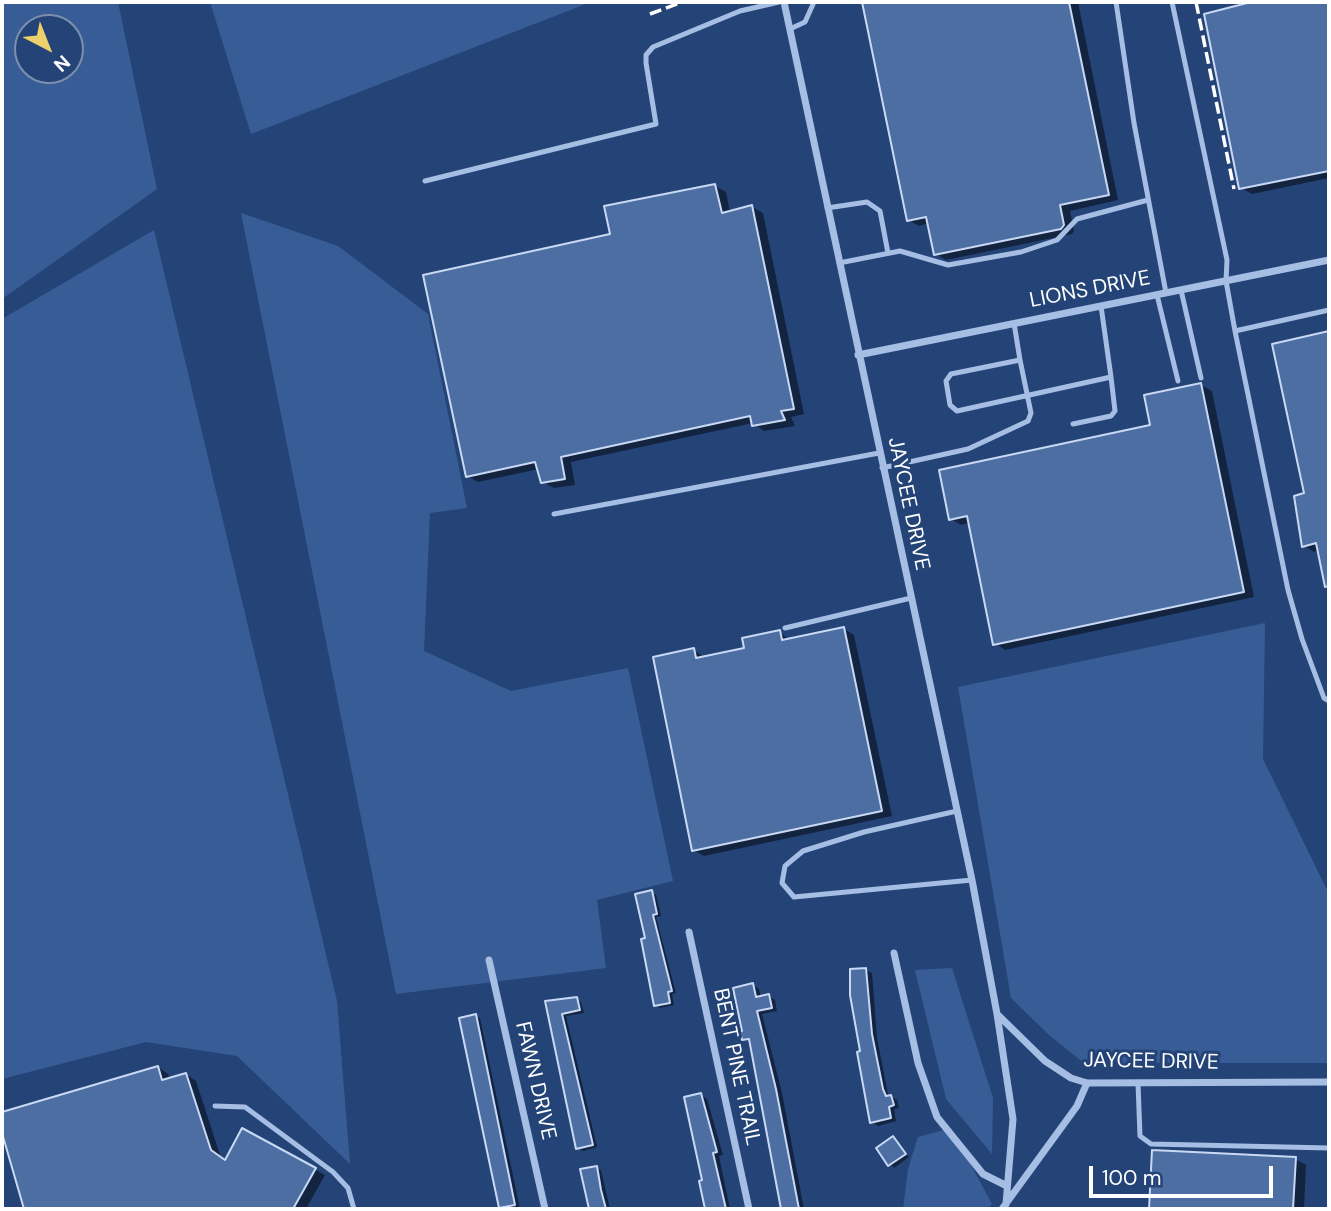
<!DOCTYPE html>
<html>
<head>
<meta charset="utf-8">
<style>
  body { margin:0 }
  #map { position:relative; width:1331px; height:1211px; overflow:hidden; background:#244478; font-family:"DM Sans",sans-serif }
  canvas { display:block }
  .frame { position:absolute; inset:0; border:4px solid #fff; pointer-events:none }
  .north { position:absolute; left:14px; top:14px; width:70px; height:70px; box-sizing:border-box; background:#244478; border:2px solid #7c8fae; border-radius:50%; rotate:138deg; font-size:19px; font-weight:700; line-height:28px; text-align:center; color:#fff }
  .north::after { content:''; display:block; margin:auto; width:24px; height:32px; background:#edcf6b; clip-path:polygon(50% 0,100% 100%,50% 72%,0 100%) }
  .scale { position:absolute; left:1089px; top:1166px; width:184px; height:32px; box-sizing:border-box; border:4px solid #fff; border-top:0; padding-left:9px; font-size:21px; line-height:24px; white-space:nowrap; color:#fff; -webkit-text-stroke:5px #244478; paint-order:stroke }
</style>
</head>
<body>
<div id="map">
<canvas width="1331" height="1211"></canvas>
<div class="frame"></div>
<div class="north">N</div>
<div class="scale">100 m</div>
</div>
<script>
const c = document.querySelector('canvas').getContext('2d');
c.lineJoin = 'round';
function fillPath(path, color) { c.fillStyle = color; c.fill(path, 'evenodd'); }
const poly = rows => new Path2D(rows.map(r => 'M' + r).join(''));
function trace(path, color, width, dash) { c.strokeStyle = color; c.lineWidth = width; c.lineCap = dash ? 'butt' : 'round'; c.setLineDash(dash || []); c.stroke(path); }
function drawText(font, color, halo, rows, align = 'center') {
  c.font = font + ' "DM Sans",sans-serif'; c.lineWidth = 6; c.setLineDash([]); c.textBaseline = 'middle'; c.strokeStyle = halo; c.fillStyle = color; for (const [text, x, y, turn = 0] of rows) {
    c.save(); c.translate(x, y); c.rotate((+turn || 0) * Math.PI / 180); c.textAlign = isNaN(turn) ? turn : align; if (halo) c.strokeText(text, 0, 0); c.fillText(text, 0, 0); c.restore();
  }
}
const green = poly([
  [2,2,118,2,157,189,2,299],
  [70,28,70,70,28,70,28,28],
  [210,2,591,2,251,134],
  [241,213,338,246,428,314,467,508,430,513,424,651,511,691,628,668,673,881,597,900,606,968,396,994],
  [154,230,337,1001,350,1164,237,1056,146,1042,2,1079,2,319],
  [1265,623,1263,759,1329,894,1329,1063,1084,1063,1049,1035,1011,998,958,687],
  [952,968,993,1098,992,1154,946,1099,915,970],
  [951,1128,992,1204,988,1209,903,1209,908,1169,918,1137]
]);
const shadow = poly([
  [864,2,1078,2,1118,200,1070,211,1074,231,1072,234,946,260,936,254,929,223,919,226,908,220],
  [1258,2,1329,2,1329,178,1252,194,1241,188,1206,15],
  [715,186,726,192,730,212,752,207,763,213,804,414,791,417,795,426,764,431,753,423,571,462,575,485,554,488,543,482,539,469,478,482,468,476,612,235],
  [1329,333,1329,600,1319,550,1314,552,1304,546,1306,494,1274,345],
  [1201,385,1212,391,1254,597,1005,650,995,643,970,523,961,525,951,519,1152,426],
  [844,629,854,635,892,816,704,856,693,850,694,650,705,658,746,649,779,632,790,640],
  [651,892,656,895,661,916,656,917,676,993,672,994,674,1005,660,1008,656,1005,647,940],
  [866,970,872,973,877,1038,888,1094,897,1100,899,1108,894,1109,896,1121,878,1126,872,1122,862,1053],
  [753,985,759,989,761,998,769,996,775,1000,777,1011,762,1014,782,1093,804,1209,783,1209,751,1042,743,1039,735,989],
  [577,999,581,1002,584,1013,566,1016,597,1147,583,1151,578,1148,547,1003],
  [475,1016,480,1018,520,1209,501,1209,461,1019],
  [158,1067,168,1074,170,1079,186,1074,196,1081,221,1158,226,1161,243,1130,325,1175,306,1209,26,1209,2,1127,2,1114],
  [701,1095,707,1099,723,1155,719,1156,730,1209,699,1209,706,1205],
  [893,1138,909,1157,894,1168,878,1149],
  [1154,1152,1295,1159,1306,1165,1304,1209,1151,1209],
  [596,1167,601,1170,610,1209,591,1209,582,1171]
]);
const building = poly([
  [862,2,1069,2,1109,195,1060,205,1064,225,1061,229,934,255,926,217,907,221,862,2],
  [1251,2,1329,2,1329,171,1239,189,1204,14,1251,2],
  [715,184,722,213,752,205,794,409,781,411,785,420,752,426,750,416,561,457,565,479,541,483,535,462,466,477,423,275,610,234,604,206,715,184],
  [1329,331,1329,586,1325,587,1316,543,1302,547,1294,496,1304,493,1272,344,1329,331],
  [1201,383,1244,592,993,645,967,516,949,520,939,470,1150,425,1144,395,1201,383],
  [844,627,882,811,692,851,653,657,694,648,696,658,744,648,742,638,780,630,782,640,844,627],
  [652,890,657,914,653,915,672,991,668,992,670,1003,654,1006,641,939,645,938,635,894,652,890],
  [866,968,872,1034,883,1089,886,1096,891,1095,894,1105,889,1107,891,1118,870,1123,857,1052,860,1051,850,995,850,969,866,968],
  [753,983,756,997,769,994,772,1008,757,1011,776,1089,799,1209,781,1209,749,1039,742,1040,740,1031,742,1031,733,988,753,983],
  [577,997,580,1010,562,1014,593,1145,576,1149,545,1001,577,997],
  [476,1014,515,1205,499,1208,459,1018,476,1014],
  [158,1066,162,1080,186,1073,211,1150,225,1160,242,1128,316,1168,293,1209,24,1209,2,1133,2,1112,158,1066],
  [701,1093,717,1152,713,1153,726,1209,705,1209,699,1181,702,1180,684,1097,701,1093],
  [893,1136,906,1154,888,1166,876,1148,893,1136],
  [1152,1150,1296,1157,1293,1209,1149,1209,1152,1150],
  [597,1166,601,1190,606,1209,589,1209,580,1169,597,1166]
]);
const service = poly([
  [1116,2,1134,123,1166,293],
  [1172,2,1227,260,1226,281,1235,331,1288,590,1302,639,1324,698,1329,701],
  [790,29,805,22,814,2],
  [425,181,656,124,646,63,646,55,653,47,740,11,779,2],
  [827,208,867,202,880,211,888,253],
  [839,263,900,251,948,265,1021,252,1057,240,1077,219,1148,200],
  [1181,290,1201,378],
  [1157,295,1178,381],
  [1014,323,1020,360,951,374,946,381,950,405,957,411,1111,377,1101,306],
  [1235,331,1329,310],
  [1073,424,1111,416,1115,411,1111,377],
  [882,468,968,449,1028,421,1031,413,1020,360],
  [554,514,879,453],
  [785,628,911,598],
  [957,811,864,832,803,851,785,866,782,883,794,897,972,880],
  [1138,1083,1140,1136,1151,1144,1329,1148],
  [215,1106,245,1107,333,1172,348,1188,354,1209]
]);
const minor = poly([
  [784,2,972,880,997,1014,1045,1061,1071,1078,1087,1083,1329,1082],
  [858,355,1329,260],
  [689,932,749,1209],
  [894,953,918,1063,937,1117,983,1174,1007,1186],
  [489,960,545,1209],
  [997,1014,1013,1119,1006,1204],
  [1002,1209,1077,1106,1087,1083]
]);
const rail = poly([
  [1196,2,1234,189],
  [650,14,682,2]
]);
const streetNames = [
  ["LIONS DRIVE",1090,290,-11],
  ["JAYCEE DRIVE",908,504,78],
  ["JAYCEE DRIVE",1151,1062,1],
  ["BENT PINE TRAIL",736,1067,78],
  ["FAWN DRIVE",535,1081,77]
];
fillPath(green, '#385d96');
fillPath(shadow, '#0007');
fillPath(building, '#4d6ea2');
trace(building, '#c9d9f3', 2);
trace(service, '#a6bee3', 5);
trace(minor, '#a6bee3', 7);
trace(rail, '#fff', 3.5, [12, 5]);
drawText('21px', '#fff', '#244478', streetNames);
</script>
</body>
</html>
